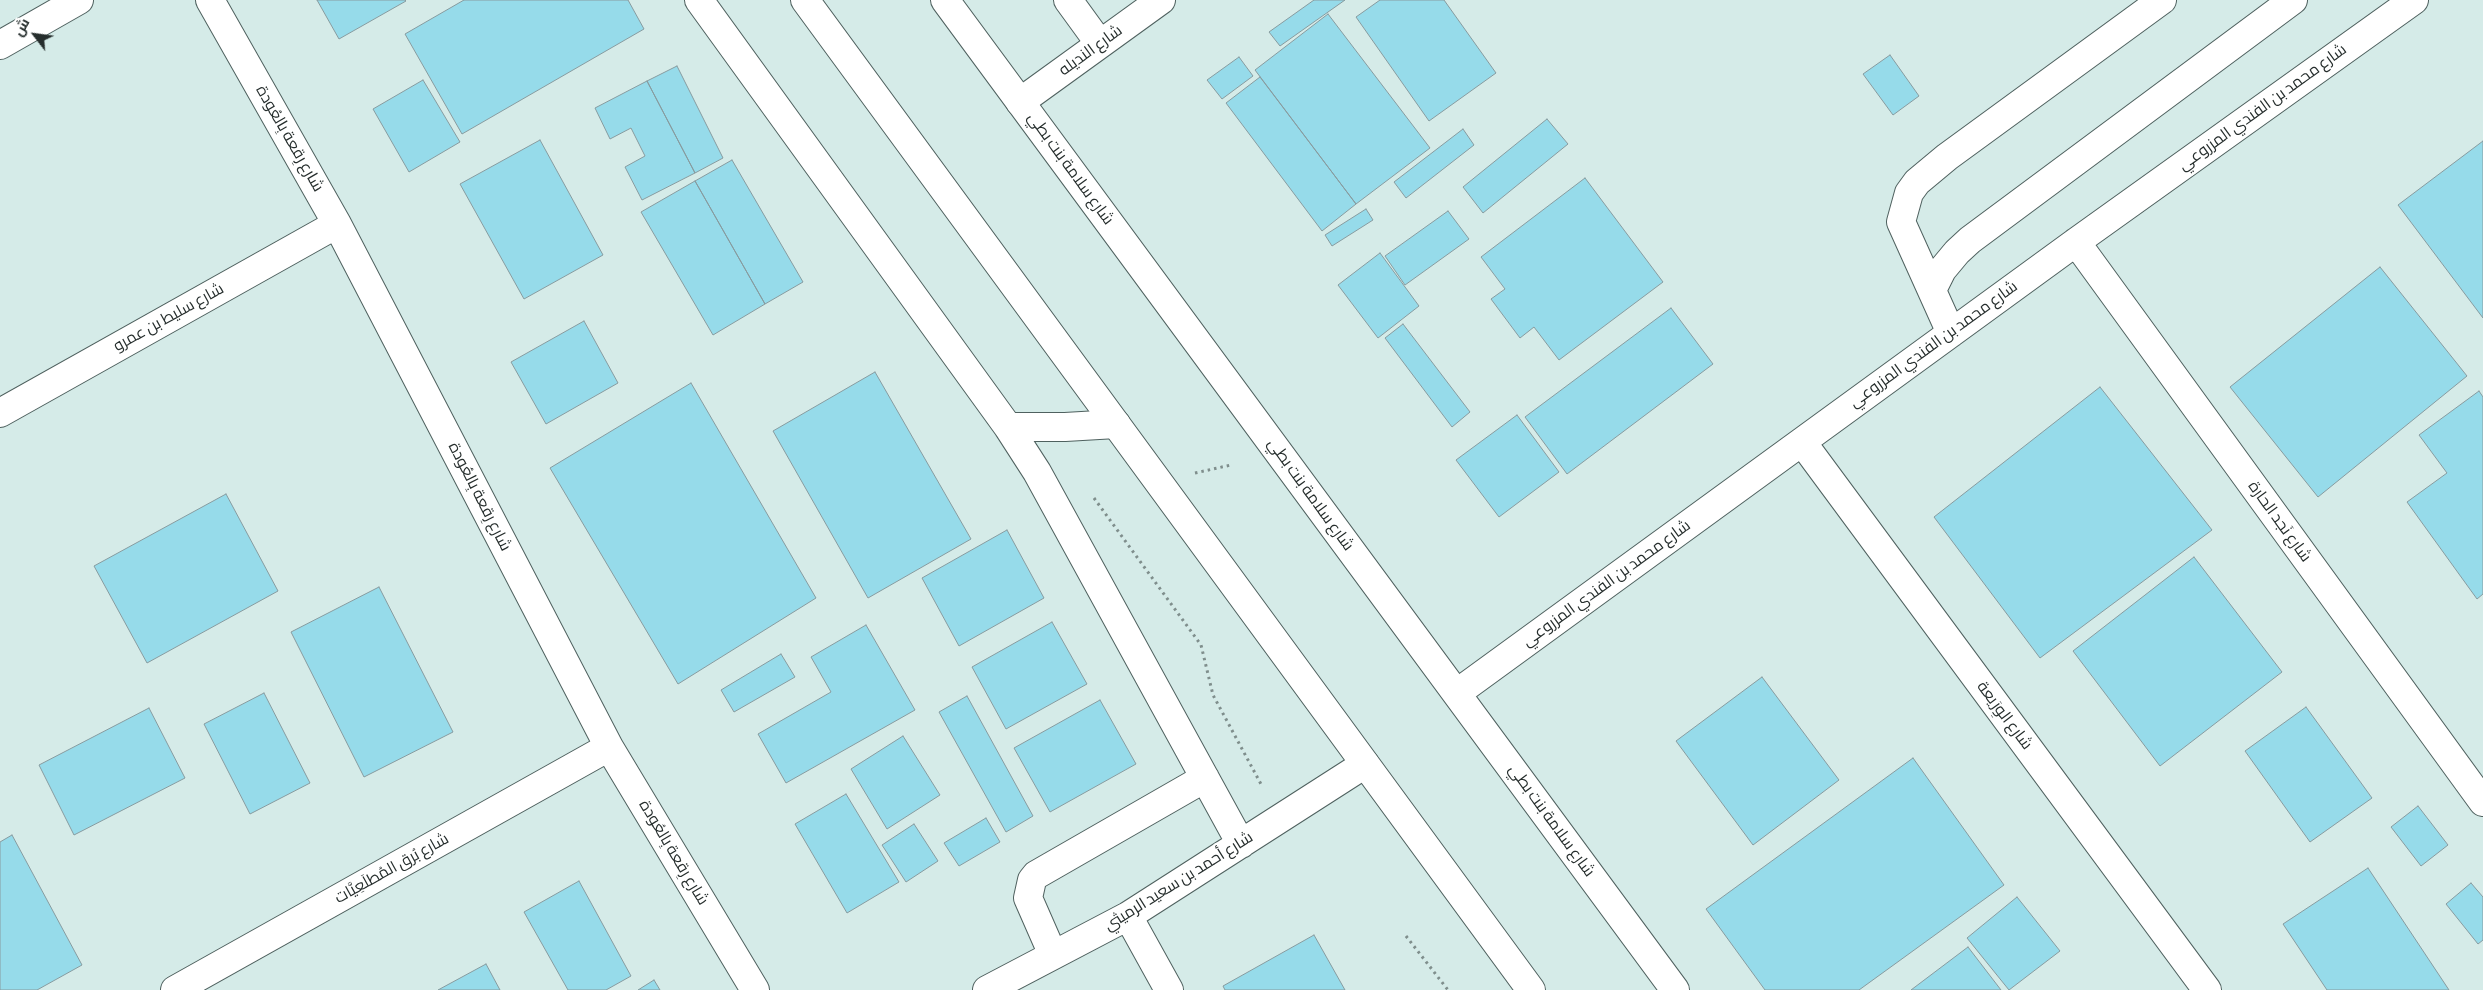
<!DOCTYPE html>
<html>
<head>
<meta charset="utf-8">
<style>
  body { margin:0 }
  #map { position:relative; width:2483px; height:990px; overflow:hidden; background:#d5ebe8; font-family:"Sofia Sans Condensed",Cairo,sans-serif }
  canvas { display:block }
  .north { position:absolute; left:10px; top:10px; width:50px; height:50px; -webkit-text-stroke:4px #fff; paint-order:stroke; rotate:300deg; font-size:14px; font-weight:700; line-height:20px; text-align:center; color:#262e2d }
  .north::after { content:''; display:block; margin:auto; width:18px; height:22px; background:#262e2d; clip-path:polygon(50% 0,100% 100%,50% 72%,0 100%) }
</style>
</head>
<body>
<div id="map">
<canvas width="2483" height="990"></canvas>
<div class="north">ش</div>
</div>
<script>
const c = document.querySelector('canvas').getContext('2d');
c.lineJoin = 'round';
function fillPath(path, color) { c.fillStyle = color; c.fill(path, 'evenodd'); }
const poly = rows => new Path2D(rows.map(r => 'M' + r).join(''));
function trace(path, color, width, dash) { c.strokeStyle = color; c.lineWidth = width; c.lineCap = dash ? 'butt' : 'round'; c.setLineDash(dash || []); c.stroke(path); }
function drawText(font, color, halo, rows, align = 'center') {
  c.font = font + ' "Sofia Sans Condensed",Cairo,sans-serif'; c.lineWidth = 4.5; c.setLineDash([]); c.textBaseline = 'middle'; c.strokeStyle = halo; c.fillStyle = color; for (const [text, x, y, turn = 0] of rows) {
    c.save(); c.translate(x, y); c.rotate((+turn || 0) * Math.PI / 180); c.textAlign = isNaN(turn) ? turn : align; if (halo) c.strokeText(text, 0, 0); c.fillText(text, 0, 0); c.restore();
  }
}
const building = poly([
  [317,0,405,0,406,1,339,39,317,0],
  [464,0,628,0,644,29,462,134,405,34,464,0],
  [1314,0,1345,0,1280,46,1269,32,1314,0],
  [1380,0,1444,0,1496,73,1429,121,1356,17,1380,0],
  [1328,14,1430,148,1356,204,1255,70,1328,14],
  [1890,55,1919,96,1893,115,1863,74,1890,55],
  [1239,57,1253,76,1222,99,1207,80,1239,57],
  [677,66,723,158,695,173,647,81,677,66],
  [1260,77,1356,204,1322,231,1226,103,1260,77],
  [423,80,460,142,409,172,373,109,423,80],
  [647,81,695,173,642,200,625,167,645,156,631,128,610,139,595,108,647,81],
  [1547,119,1568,144,1483,213,1463,187,1547,119],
  [1463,129,1474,145,1406,198,1394,182,1463,129],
  [540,140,603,255,524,299,460,184,540,140],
  [2483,141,2483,318,2398,205,2483,141],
  [732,160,803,282,765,304,695,181,732,160],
  [1585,178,1663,282,1559,360,1534,327,1520,338,1491,299,1505,289,1481,257,1585,178],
  [695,181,765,304,713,335,641,212,695,181],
  [1366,209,1373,220,1332,246,1325,235,1366,209],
  [1448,211,1469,239,1405,285,1385,256,1448,211],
  [1380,253,1419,306,1378,338,1338,285,1380,253],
  [2380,267,2467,376,2318,497,2230,387,2380,267],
  [1671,308,1713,364,1567,474,1525,417,1671,308],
  [584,321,618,383,546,424,511,362,584,321],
  [1403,324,1470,412,1452,427,1385,338,1403,324],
  [875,372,971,539,868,598,773,431,875,372],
  [691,383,816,598,678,684,550,468,691,383],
  [2100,387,2212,530,2040,658,1934,517,2100,387],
  [2479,391,2483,397,2483,594,2477,599,2407,502,2447,473,2419,435,2479,391],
  [1517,415,1559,472,1499,517,1456,460,1517,415],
  [226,494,278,591,147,663,94,566,226,494],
  [1007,530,1044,598,959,646,922,578,1007,530],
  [2194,557,2282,672,2160,766,2073,651,2194,557],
  [379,587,453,732,364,777,291,632,379,587],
  [1052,622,1087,684,1006,729,972,667,1052,622],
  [866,625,915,710,786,783,758,734,831,692,811,657,866,625],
  [781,654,795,677,734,712,721,690,781,654],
  [1762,677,1839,780,1753,845,1676,741,1762,677],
  [264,693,310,783,250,814,204,724,264,693],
  [967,696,1033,816,1006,832,939,712,967,696],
  [1100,700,1136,764,1050,812,1014,748,1100,700],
  [2306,707,2372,798,2310,842,2245,751,2306,707],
  [149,708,185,778,74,835,39,765,149,708],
  [903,736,940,795,887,829,851,769,903,736],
  [1913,758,2004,885,1859,990,1765,990,1706,909,1913,758],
  [846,794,899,882,847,913,795,824,846,794],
  [2418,806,2448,845,2421,866,2391,827,2418,806],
  [986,818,1000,842,959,866,944,843,986,818],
  [914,824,938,861,906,882,882,845,914,824],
  [12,835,82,965,37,990,0,990,0,842,12,835],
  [2368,868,2449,990,2327,990,2283,924,2368,868],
  [579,881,631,976,606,990,568,990,524,912,579,881],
  [2471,883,2483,897,2483,940,2478,944,2446,904,2471,883],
  [2017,897,2060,951,2009,990,1967,938,2017,897],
  [1314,935,1345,990,1225,990,1223,986,1314,935],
  [1968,947,2001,990,1911,990,1968,947],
  [486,964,500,990,438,990,486,964],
  [654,980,660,990,638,990,654,980]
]);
const path = poly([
  [1195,473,1231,465],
  [1094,498,1201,645,1213,695,1262,786],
  [1406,936,1448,990]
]);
const minor = poly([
  [210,0,337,224,609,747,755,990],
  [699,0,1008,427,1037,472,1241,844],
  [1068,0,1100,44],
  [0,45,79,0],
  [1020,102,1161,0],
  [2076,242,2483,802],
  [1932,290,1942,270,1957,252,1970,240,2293,0],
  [1951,333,1901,222,1909,193,1917,182,1947,157,2162,0],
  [0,413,337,224],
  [1008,427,1065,427,1116,424],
  [1802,442,2207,990],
  [1457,693,2076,242,2414,0],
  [1128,916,1169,990],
  [1053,955,1028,898,1032,880,1036,875,1205,778],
  [175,990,609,747],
  [987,990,1128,916,1365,764]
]);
const major = poly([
  [805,0,1531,990],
  [945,0,1675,990]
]);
const streetNames = [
  ["شارع النديله",1091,51,-36],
  ["شارع محمد بن الفندي المزروعي",2263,108,-36],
  ["شارع رِقعة بِالعُودة",289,139,60],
  ["شارع سلامة بنت بطي",1070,169,54],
  ["شارع سليط بن عمرو",169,318,-29],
  ["شارع محمد بن الفندي المزروعي",1934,345,-36],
  ["شارع سلامة بنت بطي",1310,495,54],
  ["شارع رِقعة بِالعُودة",479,497,63],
  ["شارع نَجد الحارة",2279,522,54],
  ["شارع محمد بن الفندي المزروعي",1607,584,-36],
  ["شارع الوِرَيعة",2004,716,53],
  ["شارع سلامة بنت بطي",1551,821,54],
  ["شارع رِقعة بِالعُودة",673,853,59],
  ["شارع بُرق المُطلَعِيَّات",392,869,-29],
  ["شارع أحمد بن سعيد الرميثي",1179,882,-32]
];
fillPath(building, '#96dbea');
trace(building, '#879b9f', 1);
trace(minor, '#4f615f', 30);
trace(major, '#4f615f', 30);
trace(path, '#7f8e8c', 3, [2.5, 4]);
trace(minor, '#fff', 28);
trace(major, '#fff', 28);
drawText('16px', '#262e2d', '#fff', streetNames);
</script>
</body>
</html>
